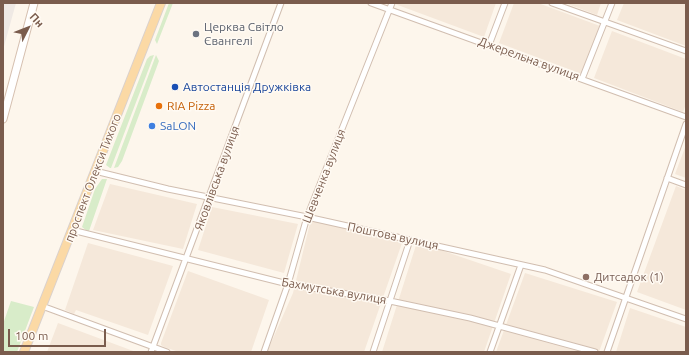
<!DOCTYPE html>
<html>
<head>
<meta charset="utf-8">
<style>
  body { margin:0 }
  #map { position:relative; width:689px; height:355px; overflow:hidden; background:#fdf6ec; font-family:Ubuntu,sans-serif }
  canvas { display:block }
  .frame { position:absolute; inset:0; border:4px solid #7a5c4d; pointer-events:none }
  .north { position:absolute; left:8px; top:8px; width:40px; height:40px; -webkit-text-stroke:3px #fffaf3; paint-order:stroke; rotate:48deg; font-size:11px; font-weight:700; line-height:16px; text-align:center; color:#7a5c4d }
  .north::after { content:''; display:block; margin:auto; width:14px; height:18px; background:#7a5c4d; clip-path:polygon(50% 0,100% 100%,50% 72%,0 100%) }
  .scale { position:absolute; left:8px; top:329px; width:98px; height:18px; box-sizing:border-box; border:2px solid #7a5c4d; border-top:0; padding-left:5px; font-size:12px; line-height:14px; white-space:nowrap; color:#7a5c4d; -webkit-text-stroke:3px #fffaf3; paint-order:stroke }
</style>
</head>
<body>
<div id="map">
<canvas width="689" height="355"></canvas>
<div class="frame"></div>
<div class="north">Пн</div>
<div class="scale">100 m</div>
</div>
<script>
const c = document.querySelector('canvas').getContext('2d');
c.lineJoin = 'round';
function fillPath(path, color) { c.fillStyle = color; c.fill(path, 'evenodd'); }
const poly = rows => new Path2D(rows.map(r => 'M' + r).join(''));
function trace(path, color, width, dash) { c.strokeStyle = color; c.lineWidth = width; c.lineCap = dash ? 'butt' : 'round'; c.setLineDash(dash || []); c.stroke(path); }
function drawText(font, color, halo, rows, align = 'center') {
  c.font = font + ' Ubuntu,sans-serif'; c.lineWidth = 3; c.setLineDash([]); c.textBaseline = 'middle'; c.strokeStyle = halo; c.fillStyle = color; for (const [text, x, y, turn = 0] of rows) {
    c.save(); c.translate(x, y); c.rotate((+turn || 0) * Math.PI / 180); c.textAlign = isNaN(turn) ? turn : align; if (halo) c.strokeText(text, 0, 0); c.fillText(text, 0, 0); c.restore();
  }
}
const residential = poly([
  [396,3,496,3,484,37,395,4],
  [514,3,538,3,600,26,582,74,499,43],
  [565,3,601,3,597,15],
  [624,3,686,3,686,46,617,20],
  [612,31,686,59,686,104,683,112,594,78],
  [686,145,686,178,675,174],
  [110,184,197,204,183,249,93,230],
  [676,186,686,190,686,310,637,292],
  [212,207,298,224,284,273,198,250],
  [311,219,402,243,364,352,267,352,293,293],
  [417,242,511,274,484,352,382,352],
  [88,243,173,266,148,335,76,310,74,314,65,310],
  [188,271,269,300,251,352,179,352,164,347,161,345,161,343],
  [525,273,617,302,599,352,496,352],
  [630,308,686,327,686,352,616,352],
  [58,323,136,352,47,352]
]);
const industrial = poly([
  [3,3,16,3,3,50]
]);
const green = poly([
  [169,3,173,3,157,44,155,40],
  [154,55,111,168,110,168,106,165,147,59,150,56],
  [156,55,159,61,122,161,118,167,114,168],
  [102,179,107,179,89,231,87,231,82,227,95,189],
  [11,301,34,307,17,352,3,352,3,324]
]);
const street = poly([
  [371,3,686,117],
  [552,3,686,51],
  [489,45,505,3],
  [582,79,612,3],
  [95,171,168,189,307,217,545,270,686,319],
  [667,178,686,185],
  [72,230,288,284,390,301,470,318,595,352],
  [42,306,167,352],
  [151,352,281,3],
  [264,352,288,284,307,217,392,3],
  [373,352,410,240],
  [490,352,521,265],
  [607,352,686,124]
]);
const secondary = poly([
  [3,119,34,3]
]);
const primary = poly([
  [24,352,161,3]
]);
const markers = [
  [196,34,4,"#6b7280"],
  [175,87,4,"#1a4fb4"],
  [159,106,4,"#e8710a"],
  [152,126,4,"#3f7fe0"],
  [586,277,4,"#8d6e63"]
];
const worshipNames = [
  ["Церква Світло",204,27],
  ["Євангелі",204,41]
];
const streetNames = [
  ["Джерельна вулиця",529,59,20],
  ["Шевченка вулиця",324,176,-69],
  ["проспект Олекси Тихого",93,178,-69],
  ["Яковлівська вулиця",217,178,-70],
  ["Поштова вулиця",393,236,12],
  ["Бахмутська вулиця",334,291,10]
];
const transitNames = [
  ["Автостанція Дружківка",183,87]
];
const foodNames = [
  ["RIA Pizza",167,106]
];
const shopNames = [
  ["SaLON",160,126]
];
const educationNames = [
  ["Дитсадок (1)",594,277]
];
fillPath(residential, '#f5e8da');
fillPath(industrial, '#efe9e4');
fillPath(green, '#d8ecc9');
trace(street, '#d1beb0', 7);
trace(secondary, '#d6c0b0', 9);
trace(primary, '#dad1cd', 10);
trace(street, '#fff', 5);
trace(secondary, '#fff', 7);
trace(primary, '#fbd9a5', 8);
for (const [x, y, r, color] of markers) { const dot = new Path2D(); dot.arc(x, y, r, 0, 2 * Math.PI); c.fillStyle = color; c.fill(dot); trace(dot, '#fffaf3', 1.5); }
drawText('12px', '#5b616d', '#fffaf3', worshipNames, 'left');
drawText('12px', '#7a5c4d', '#fffaf3', streetNames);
drawText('12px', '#164399', '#fffaf3', transitNames, 'left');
drawText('12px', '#c56008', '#fffaf3', foodNames, 'left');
drawText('12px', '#366cbe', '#fffaf3', shopNames, 'left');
drawText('12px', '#785e54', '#fffaf3', educationNames, 'left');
</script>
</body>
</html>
